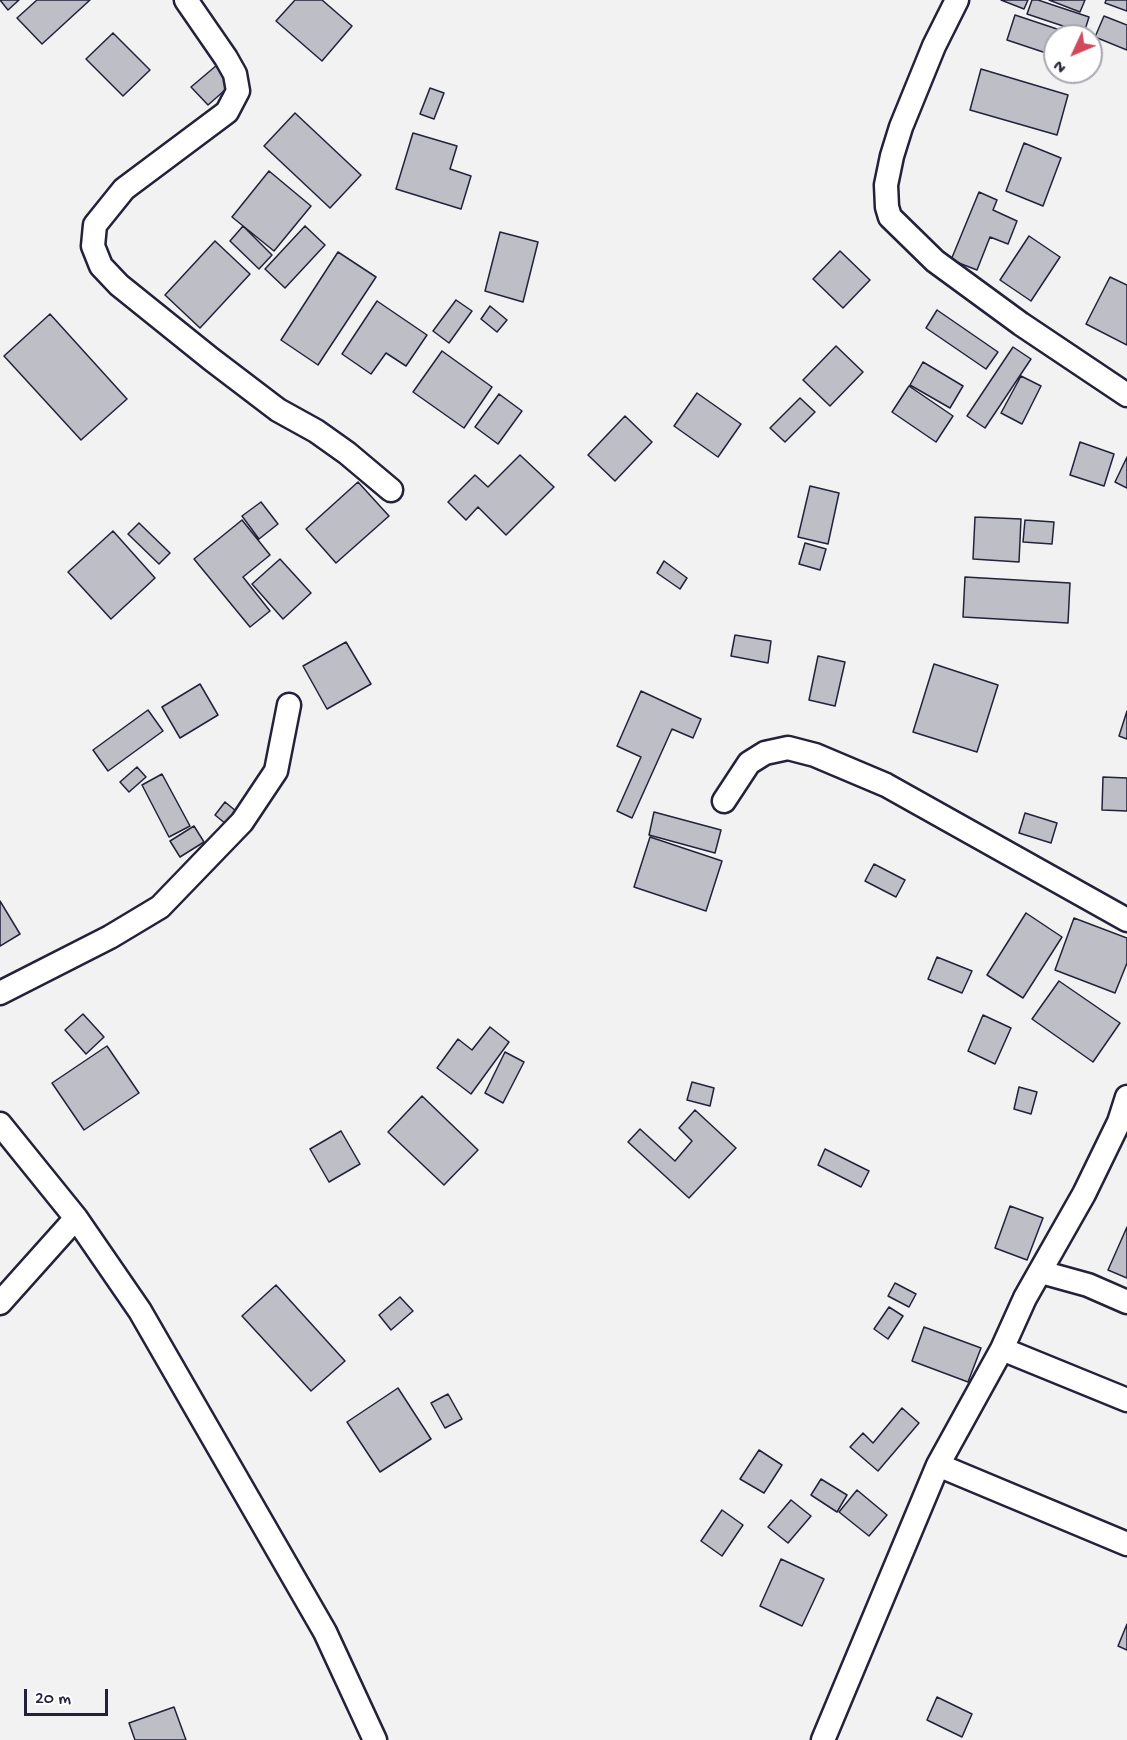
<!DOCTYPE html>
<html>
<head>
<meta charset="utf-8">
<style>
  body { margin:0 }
  #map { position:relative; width:1127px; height:1740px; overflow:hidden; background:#f2f2f3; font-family:"Gochi Hand",sans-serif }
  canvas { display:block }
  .north { position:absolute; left:1043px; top:24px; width:60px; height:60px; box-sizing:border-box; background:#fff; border:2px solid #a7a7b1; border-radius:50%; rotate:226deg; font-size:16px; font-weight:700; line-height:24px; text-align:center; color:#22223b }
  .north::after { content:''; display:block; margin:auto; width:21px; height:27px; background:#d1495b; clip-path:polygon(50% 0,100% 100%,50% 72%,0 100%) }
  .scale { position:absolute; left:24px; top:1689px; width:84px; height:27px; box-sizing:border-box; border:3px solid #22223b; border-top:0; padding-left:8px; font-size:18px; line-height:21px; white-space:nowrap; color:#22223b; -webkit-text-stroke:4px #fff; paint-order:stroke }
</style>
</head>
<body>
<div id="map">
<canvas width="1127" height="1740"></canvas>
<div class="north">N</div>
<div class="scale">20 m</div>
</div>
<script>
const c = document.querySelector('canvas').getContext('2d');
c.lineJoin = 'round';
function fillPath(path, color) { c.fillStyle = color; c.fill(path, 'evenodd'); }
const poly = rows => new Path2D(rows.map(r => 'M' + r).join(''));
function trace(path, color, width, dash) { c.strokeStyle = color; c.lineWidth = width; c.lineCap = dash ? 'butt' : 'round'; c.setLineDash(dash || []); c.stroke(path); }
const building = poly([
  [0,0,19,0,8,10,0,0],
  [37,0,90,0,42,44,17,18,37,0],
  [295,0,322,0,352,26,322,61,276,21,295,0],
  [1001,0,1028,0,1024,9,1001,0],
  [1032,0,1038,0,1089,17,1084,33,1027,14,1032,0],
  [1049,0,1085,0,1080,12,1049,0],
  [1106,0,1127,0,1127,11,1105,3,1106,0],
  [1015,15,1078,36,1055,36,1055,56,1007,40,1015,15],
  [1104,16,1127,25,1127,50,1095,37,1104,16],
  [113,33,150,70,123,96,86,59,113,33],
  [217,65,233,83,208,105,191,87,217,65],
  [981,69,1068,95,1057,135,970,110,981,69],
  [430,88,444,93,434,119,420,114,430,88],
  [295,113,361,175,330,208,264,146,295,113],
  [413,133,457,146,450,169,471,176,461,209,396,189,413,133],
  [1024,143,1061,158,1043,206,1006,191,1024,143],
  [269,171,311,206,274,251,232,217,269,171],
  [979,192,997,200,993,210,1017,221,1008,244,990,237,977,270,951,260,979,192],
  [243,226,272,255,259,269,230,241,243,226],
  [305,226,325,245,285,288,265,269,305,226],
  [500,232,538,242,523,302,485,291,500,232],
  [1029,236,1060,257,1031,301,1000,280,1029,236],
  [215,241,250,274,200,328,165,295,215,241],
  [840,251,870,280,843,308,813,279,840,251],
  [338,252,376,277,318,365,281,340,338,252],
  [1110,277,1127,285,1127,345,1086,324,1110,277],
  [456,300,472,311,449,343,433,331,456,300],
  [377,301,427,335,406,366,386,353,371,374,342,354,377,301],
  [490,306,507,320,497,332,481,319,490,306],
  [937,310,998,352,986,369,926,328,937,310],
  [50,314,127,399,81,440,4,356,50,314],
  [836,346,863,372,830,406,803,380,836,346],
  [1013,347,1031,359,985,428,967,416,1013,347],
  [442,351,492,387,464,428,413,392,442,351],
  [923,362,963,386,950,408,910,385,923,362],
  [1021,376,1041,386,1022,424,1001,413,1021,376],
  [909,386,953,416,936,442,892,412,909,386],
  [697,393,741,424,718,457,674,426,697,393],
  [499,394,522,411,498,444,475,427,499,394],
  [800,398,815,412,785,442,770,428,800,398],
  [625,416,652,442,615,481,588,455,625,416],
  [1080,442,1114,454,1104,486,1070,475,1080,442],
  [520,455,554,487,506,535,478,507,466,520,448,502,475,475,488,487,520,455],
  [1127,457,1127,488,1115,482,1127,457],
  [358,482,389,516,336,563,306,529,358,482],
  [810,486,839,493,828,544,798,537,810,486],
  [261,502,278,524,259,539,242,516,261,502],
  [975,517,1021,519,1019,562,973,559,975,517],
  [242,520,270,555,243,577,270,611,250,627,194,559,242,520],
  [1025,520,1054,522,1052,544,1023,542,1025,520],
  [139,523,170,553,159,564,128,534,139,523],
  [113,531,155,578,111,619,68,572,113,531],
  [805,543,826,549,820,570,799,564,805,543],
  [280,559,311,593,283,619,252,584,280,559],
  [664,561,687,578,680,589,657,573,664,561],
  [965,577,1070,583,1068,623,963,617,965,577],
  [735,635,771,641,768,663,731,656,735,635],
  [346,642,371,684,327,709,303,666,346,642],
  [818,656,845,662,835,706,809,700,818,656],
  [934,664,998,685,977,752,913,732,934,664],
  [200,684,218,715,180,738,162,707,200,684],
  [641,691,701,719,693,738,672,729,632,818,617,811,641,757,617,746,641,691],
  [148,710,163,731,108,771,93,750,148,710],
  [1127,711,1127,739,1119,736,1127,711],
  [137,767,146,777,129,792,120,782,137,767],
  [162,774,190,826,169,837,142,785,162,774],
  [1103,777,1127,778,1127,811,1102,810,1103,777],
  [225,802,242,816,232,829,215,815,225,802],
  [654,812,721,830,715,853,649,835,654,812],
  [1025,813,1057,823,1051,843,1019,833,1025,813],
  [194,826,204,842,180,857,170,841,194,826],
  [650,837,722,861,706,911,634,887,650,837],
  [874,864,905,880,896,897,865,881,874,864],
  [0,901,20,934,0,946,0,901],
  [1026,913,1062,937,1023,998,987,975,1026,913],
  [1074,918,1127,938,1127,963,1115,993,1055,970,1074,918],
  [937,957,972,971,962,993,928,979,937,957],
  [1059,981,1120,1023,1093,1062,1032,1019,1059,981],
  [83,1014,104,1037,86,1054,65,1030,83,1014],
  [983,1015,1011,1028,995,1064,968,1051,983,1015],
  [490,1027,509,1042,471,1094,437,1068,458,1039,472,1050,490,1027],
  [107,1046,139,1093,84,1130,52,1083,107,1046],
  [505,1052,524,1062,503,1103,485,1093,505,1052],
  [692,1082,714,1088,710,1106,687,1100,692,1082],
  [1019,1087,1037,1092,1031,1114,1014,1109,1019,1087],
  [422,1096,478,1150,444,1185,388,1132,422,1096],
  [695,1110,736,1148,689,1198,628,1142,640,1129,675,1161,692,1141,679,1128,695,1110],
  [341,1131,360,1164,329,1182,310,1149,341,1131],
  [825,1149,869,1171,861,1187,818,1165,825,1149],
  [1010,1206,1043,1218,1027,1260,995,1248,1010,1206],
  [1127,1227,1127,1278,1108,1270,1127,1227],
  [895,1283,916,1294,909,1307,888,1296,895,1283],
  [276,1285,345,1361,311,1391,242,1316,276,1285],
  [400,1297,413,1311,391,1330,379,1315,400,1297],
  [889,1307,903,1316,888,1339,874,1329,889,1307],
  [924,1327,981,1348,968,1382,912,1361,924,1327],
  [398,1388,431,1439,380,1472,347,1422,398,1388],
  [448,1394,462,1419,445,1428,431,1403,448,1394],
  [902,1408,919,1423,878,1471,850,1447,863,1433,873,1443,902,1408],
  [759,1450,782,1465,764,1493,740,1479,759,1450],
  [821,1479,847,1495,837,1512,811,1495,821,1479],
  [857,1490,887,1515,869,1536,839,1512,857,1490],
  [791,1500,811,1516,788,1543,768,1527,791,1500],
  [722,1510,743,1525,722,1556,701,1541,722,1510],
  [781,1559,824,1579,802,1626,760,1606,781,1559],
  [1127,1624,1127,1650,1118,1646,1127,1624],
  [937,1697,972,1714,962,1737,927,1720,937,1697],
  [174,1707,186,1740,135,1740,129,1723,174,1707]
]);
const street = poly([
  [186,0,226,58,235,74,238,91,227,112,124,189,95,225,93,246,101,266,119,285,211,359,278,410,316,431,347,453,391,490],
  [957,0,934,46,901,127,892,156,886,185,887,207,890,217,935,261,1021,324,1127,395],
  [724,801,749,763,765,753,788,748,815,755,886,785,1127,920],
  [0,993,110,937,160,907,242,822,276,771,289,705],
  [0,1124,76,1218,140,1311,325,1632,375,1740],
  [1041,1272,1088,1285,1127,1302],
  [0,1303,76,1218],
  [1002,1349,1127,1400],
  [938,1465,1127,1544],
  [823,1740,938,1465,1002,1349,1025,1298,1084,1194,1119,1122,1127,1097]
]);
fillPath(building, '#bebec6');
trace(building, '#22223b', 1.5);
trace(street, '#22223b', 27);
trace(street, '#fff', 22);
</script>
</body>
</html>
